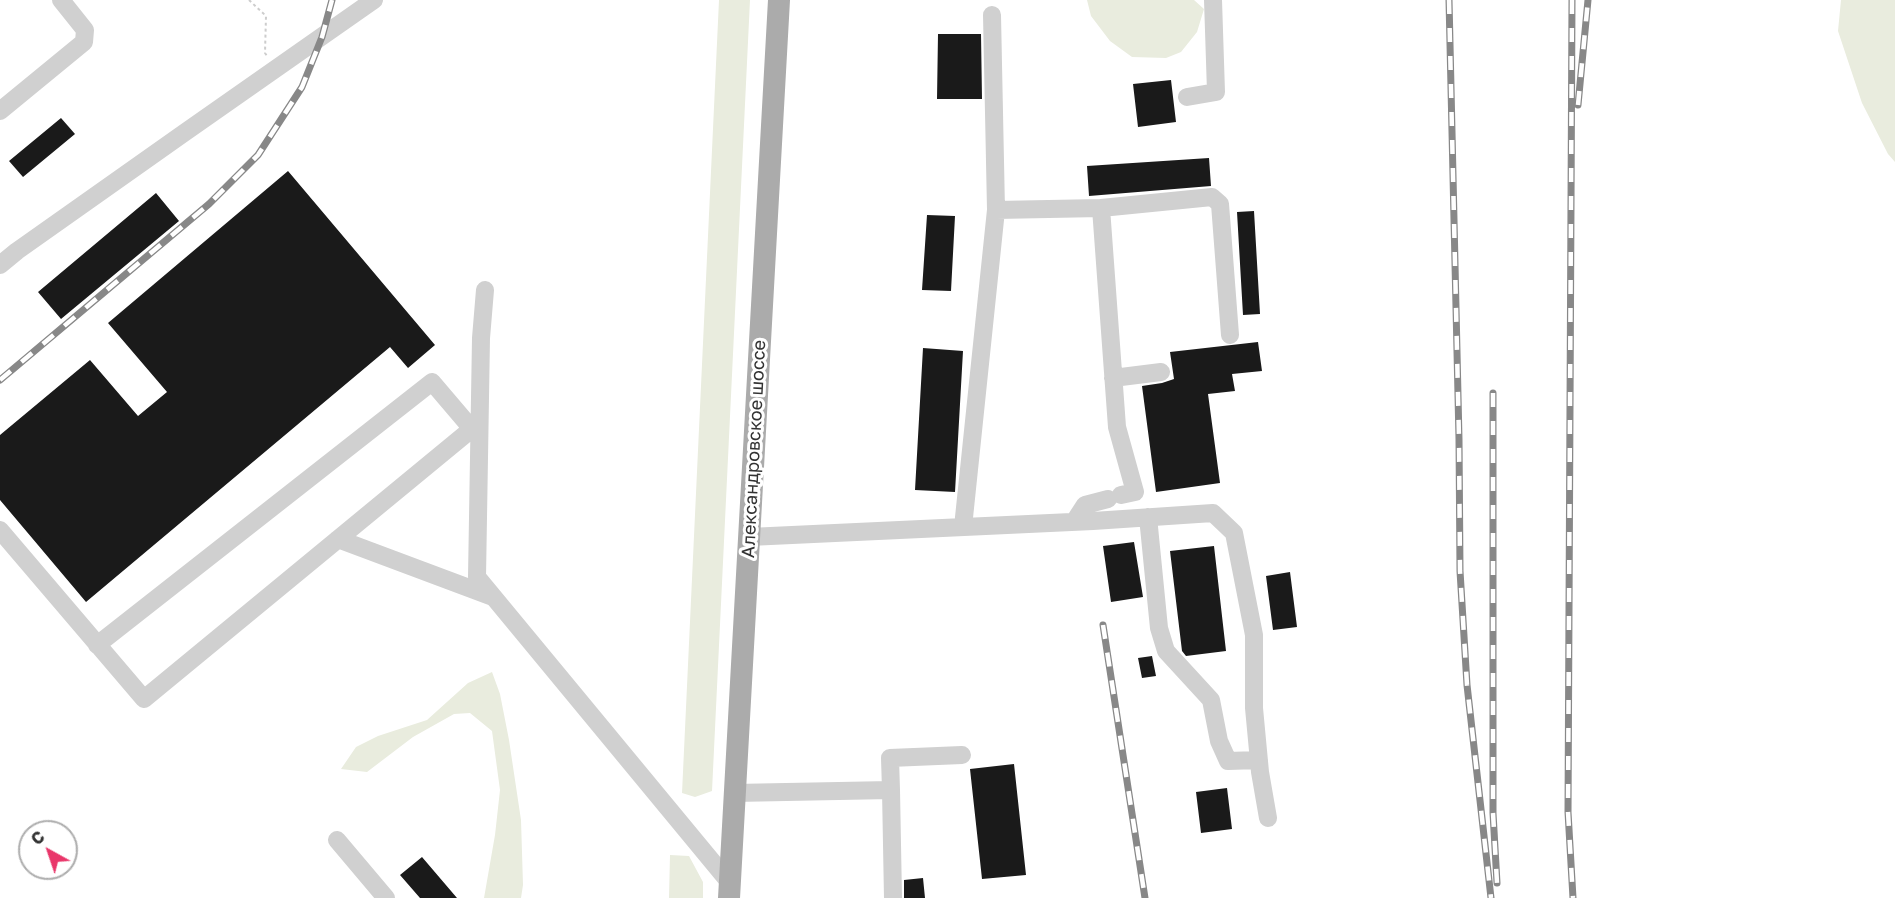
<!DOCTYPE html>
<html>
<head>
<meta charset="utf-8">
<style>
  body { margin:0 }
  #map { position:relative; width:1895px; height:898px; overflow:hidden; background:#fff; font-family:"Golos Text",sans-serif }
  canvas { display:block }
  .north { position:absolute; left:18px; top:820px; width:60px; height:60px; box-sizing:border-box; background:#fff; border:2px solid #adadad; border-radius:50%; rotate:320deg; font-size:16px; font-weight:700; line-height:24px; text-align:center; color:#333 }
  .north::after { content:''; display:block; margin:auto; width:21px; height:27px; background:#e9366a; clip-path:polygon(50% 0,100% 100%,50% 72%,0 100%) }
</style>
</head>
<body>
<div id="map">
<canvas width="1895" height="898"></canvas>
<div class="north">С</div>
</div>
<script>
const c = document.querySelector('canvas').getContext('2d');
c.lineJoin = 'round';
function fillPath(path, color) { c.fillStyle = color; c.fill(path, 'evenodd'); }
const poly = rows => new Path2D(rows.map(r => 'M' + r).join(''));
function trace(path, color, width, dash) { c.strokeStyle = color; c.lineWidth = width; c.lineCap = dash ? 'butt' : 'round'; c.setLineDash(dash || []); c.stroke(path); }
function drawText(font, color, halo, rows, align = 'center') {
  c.font = font + ' "Golos Text",sans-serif'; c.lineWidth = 6; c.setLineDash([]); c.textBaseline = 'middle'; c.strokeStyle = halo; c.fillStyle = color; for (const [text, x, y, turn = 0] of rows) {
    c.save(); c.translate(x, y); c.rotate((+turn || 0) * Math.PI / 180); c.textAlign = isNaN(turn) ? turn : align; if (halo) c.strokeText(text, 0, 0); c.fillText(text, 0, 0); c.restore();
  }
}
const green = poly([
  [719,0,750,0,712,791,695,797,682,793],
  [1087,0,1194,0,1204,9,1197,32,1181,52,1166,58,1132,57,1110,41,1091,16],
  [1841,0,1895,0,1895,162,1888,154,1862,103,1838,31],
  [492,672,500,694,509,740,521,820,523,885,521,898,484,898,495,835,500,790,492,731,470,713,454,714,413,737,367,772,341,769,356,747,378,736,427,720,468,683],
  [670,855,689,856,703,882,703,898,669,898]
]);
const building = poly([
  [938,34,981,34,982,99,937,99],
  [1171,80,1176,122,1138,127,1133,84],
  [61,118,75,134,23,177,9,161],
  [1209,158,1211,186,1089,196,1087,166],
  [288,171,435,345,408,368,390,347,86,602,0,500,0,435,90,360,138,416,167,392,108,323],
  [156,193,179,221,61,319,38,292],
  [1254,211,1260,314,1243,315,1237,212],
  [927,215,955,216,951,291,922,290],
  [1258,342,1262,371,1232,374,1235,391,1208,394,1220,483,1156,492,1142,386,1162,383,1174,379,1170,352],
  [923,348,963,351,955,492,915,490],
  [1134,542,1143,597,1111,602,1103,546],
  [1214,546,1226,651,1186,656,1182,651,1170,551],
  [1290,572,1297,627,1273,630,1266,576],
  [1152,656,1156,676,1142,678,1138,658],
  [1014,764,1026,875,982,879,970,769],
  [1227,788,1232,829,1201,833,1196,792],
  [422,857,457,898,420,898,400,875],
  [923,878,925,898,904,898,904,880]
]);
const path = poly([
  [249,0,266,16,265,53,267,56]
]);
const minor = poly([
  [1187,97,1216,92,1213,0],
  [0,111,84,42,85,30,61,0],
  [996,210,1101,208],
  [0,265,17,251,184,133,374,0],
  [485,290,481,338,477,577,730,883],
  [1113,378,1161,372],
  [1121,495,1135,492,1117,427,1101,208,1212,197,1220,204,1230,335],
  [1148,517,1159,628,1166,651,1211,700,1219,741,1228,761,1259,760],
  [1074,522,1085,505,1108,499],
  [963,527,996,210,992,15],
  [0,530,144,699,479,423],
  [749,537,1093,521,1213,513,1234,533,1254,635,1254,708,1260,772,1268,818],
  [338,539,493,597],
  [97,645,432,382,472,429],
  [891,790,893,898],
  [734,793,891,790,890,758,962,755],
  [337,840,386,898]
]);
const major = poly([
  [729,898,779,0]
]);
const rail = poly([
  [1449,0,1459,439,1460,571,1467,685,1491,898],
  [1572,0,1568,812,1573,898],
  [1578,105,1588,0],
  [0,380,209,204,258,155,302,87,322,37,332,0],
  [1493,393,1493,813,1497,883],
  [1103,625,1145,898]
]);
const streetNames = [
  ["Александровское шоссе",754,449,-87]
];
fillPath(green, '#e9ecde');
fillPath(building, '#1a1a1a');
trace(path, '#cdcdcd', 2, [3, 3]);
trace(minor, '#d0d0d0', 18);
trace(major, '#ababab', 22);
trace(rail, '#888', 7);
trace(rail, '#fff', 4.5, [14]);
drawText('18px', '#333', '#fff', streetNames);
</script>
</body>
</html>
